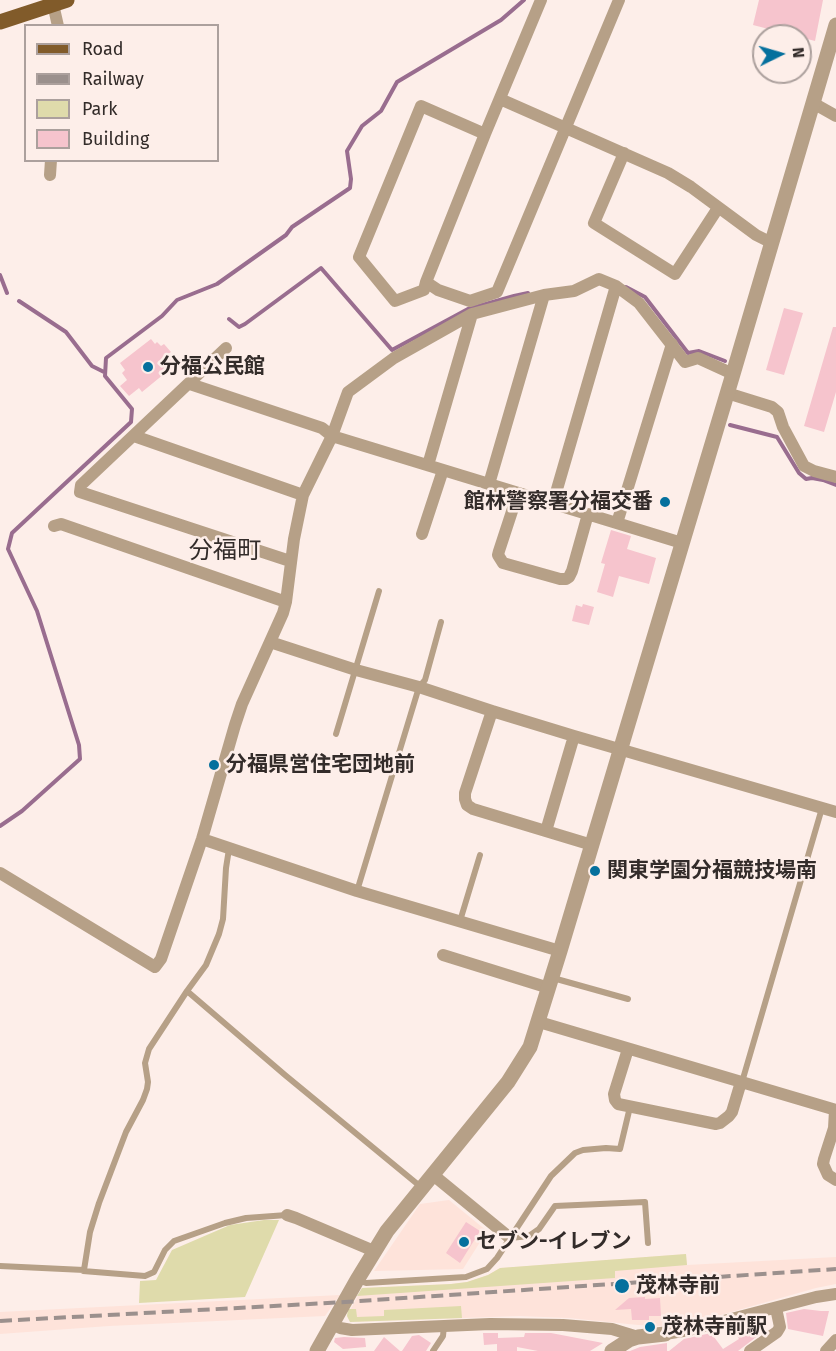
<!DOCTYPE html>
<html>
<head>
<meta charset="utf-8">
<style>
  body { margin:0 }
  #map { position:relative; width:836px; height:1351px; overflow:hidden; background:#fdeee9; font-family:"Fira Sans",sans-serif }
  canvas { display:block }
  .legend { position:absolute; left:24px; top:24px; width:195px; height:138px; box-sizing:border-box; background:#fdeee9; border:2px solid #aca09d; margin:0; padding:8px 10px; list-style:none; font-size:18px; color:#332c2a }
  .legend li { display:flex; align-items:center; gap:12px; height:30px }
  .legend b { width:30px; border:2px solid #aca09d }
  .north { position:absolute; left:752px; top:24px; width:60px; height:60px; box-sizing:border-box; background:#fdeee9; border:2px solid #aca09d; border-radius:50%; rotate:85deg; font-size:16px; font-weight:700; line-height:24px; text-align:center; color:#332c2a }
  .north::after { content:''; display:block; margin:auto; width:21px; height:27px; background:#05709d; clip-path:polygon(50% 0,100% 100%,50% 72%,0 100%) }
</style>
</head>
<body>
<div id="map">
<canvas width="836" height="1351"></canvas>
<ul class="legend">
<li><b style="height:8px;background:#815b2a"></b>Road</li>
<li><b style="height:8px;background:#9b908d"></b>Railway</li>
<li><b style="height:16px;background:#dfdbab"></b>Park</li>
<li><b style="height:16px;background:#f6c4cd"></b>Building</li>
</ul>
<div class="north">N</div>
</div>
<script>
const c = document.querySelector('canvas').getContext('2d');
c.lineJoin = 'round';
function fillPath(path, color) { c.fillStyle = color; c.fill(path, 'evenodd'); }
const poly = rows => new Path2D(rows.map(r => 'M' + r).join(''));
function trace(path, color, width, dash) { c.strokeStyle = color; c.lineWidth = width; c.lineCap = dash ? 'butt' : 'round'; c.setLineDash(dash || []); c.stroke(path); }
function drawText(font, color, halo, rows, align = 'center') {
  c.font = font + ' "Fira Sans","Noto Sans JP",sans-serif'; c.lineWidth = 5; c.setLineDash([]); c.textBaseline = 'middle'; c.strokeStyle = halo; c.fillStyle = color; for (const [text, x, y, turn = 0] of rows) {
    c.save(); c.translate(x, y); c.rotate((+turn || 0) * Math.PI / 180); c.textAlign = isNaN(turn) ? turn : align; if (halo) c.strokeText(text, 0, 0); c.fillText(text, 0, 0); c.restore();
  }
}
const built = poly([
  [449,1200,487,1231,463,1269,374,1271,420,1204],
  [686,1254,687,1265,836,1257,836,1284,816,1288,696,1322,662,1326,638,1325,569,1318,519,1316,350,1322,347,1316,362,1288,451,1284,467,1282,488,1275,500,1268],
  [340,1295,325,1316,109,1326,0,1334,0,1312]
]);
const green = poly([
  [264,1220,279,1220,245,1297,139,1303,140,1281,156,1280,172,1250,230,1225],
  [686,1254,687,1265,615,1271,615,1278,357,1296,362,1288,451,1284,467,1282,488,1275,500,1268],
  [461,1306,462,1318,350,1322,347,1316,348,1309,356,1309,357,1317,384,1316,384,1310]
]);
const stream = poly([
  [0,275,7,293],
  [626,287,645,297,688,353,699,351,725,361],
  [19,301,66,332,92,366,104,372],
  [229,319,239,327,245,324,321,268,392,350,468,309,514,296,528,293],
  [730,425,777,437,799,473,806,479,812,478,823,480,836,485],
  [0,826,22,811,80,759,79,745,37,611,8,549,12,533,131,422,132,409,105,376,106,358,162,316,177,300,217,284,286,235,292,227,350,188,351,179,347,151,362,126,381,111,397,82,501,20,524,0]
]);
const building = poly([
  [759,0,823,0,815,41,753,25],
  [784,308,803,313,784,375,766,370],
  [833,327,836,327,836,392,824,432,804,426],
  [151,339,155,344,157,342,161,346,164,344,171,352,167,355,175,365,142,392,139,388,129,396,120,386,127,380,122,373,125,370,120,363],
  [611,530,631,536,627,549,656,558,649,584,619,576,613,597,597,592,605,564,601,563],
  [583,604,594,607,589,625,572,621,576,605,582,607],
  [466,1222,480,1231,460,1263,446,1253],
  [645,1297,645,1299,660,1298,661,1316,649,1316,649,1320,632,1320,631,1309,615,1310,629,1298],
  [804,1309,821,1311,829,1311,823,1336,788,1329,786,1313],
  [751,1322,753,1322,760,1334,738,1351,669,1351,684,1339,711,1333,723,1349,739,1339,735,1332],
  [483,1333,498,1333,498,1338,524,1337,525,1333,551,1333,603,1343,590,1351,538,1351,517,1347,517,1351,497,1351,497,1344,484,1345],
  [419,1335,431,1343,426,1351,402,1351,412,1336],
  [344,1337,365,1338,366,1347,343,1349,334,1342,335,1338],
  [384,1337,400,1351,374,1351],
  [667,1343,667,1351,630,1351,640,1347]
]);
const service = poly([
  [336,734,379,591],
  [357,891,419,687,425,680,441,622],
  [460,921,480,855],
  [553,978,628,999],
  [187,991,285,1075,421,1187],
  [742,1082,822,808],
  [510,1238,529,1236,539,1229,555,1206,645,1202,648,1243],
  [0,1266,84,1270,83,1271,145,1276,154,1272,165,1250,174,1241,225,1223,246,1218,287,1215],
  [84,1270,90,1232,99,1203,126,1132,143,1100,147,1089,148,1082,145,1063,149,1049,187,991,206,965,219,934,223,919,226,868,229,849],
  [357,1280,366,1283,466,1277,487,1269,497,1258,551,1176,575,1153,583,1150,606,1148,620,1149,630,1107],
  [433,1351,443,1336,444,1326]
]);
const minor = poly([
  [541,0,485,134,421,106,359,257,395,301,424,290,426,282,438,290,470,301,497,292,619,0],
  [53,4,58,26],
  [500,99,668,173,691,187,756,235,772,243],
  [813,103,836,116],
  [624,153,594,223,675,274,718,208],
  [50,175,51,160],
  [426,282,485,134],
  [226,348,81,485,80,492,290,561],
  [190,384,322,428,332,436,682,543],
  [727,393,772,407,778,412,783,427,804,466,814,471,836,477],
  [134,436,303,495],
  [428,465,472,314],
  [489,484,544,295],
  [518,493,499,551,498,555,503,563,560,579,566,579,569,577,572,571,588,514],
  [553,503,616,286],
  [617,523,672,344],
  [54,526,61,524,286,602],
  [422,534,443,470],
  [270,642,356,670,419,687,492,711,574,736,836,812],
  [492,711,465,793,465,799,467,805,473,809,592,845],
  [546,831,574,736],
  [202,839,357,891,560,951],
  [0,873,155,967,161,959,202,839,235,725,242,704,283,613,286,602,294,539,303,495,332,436,348,392,394,358,472,314,544,295,574,291,599,279,616,286,639,303,685,362,698,358,733,374],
  [443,955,549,988],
  [539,1022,836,1110],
  [628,1049,614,1094,615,1100,618,1104,716,1124,720,1123,729,1116,732,1112,741,1082],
  [835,1110,834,1128,824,1159,823,1164,828,1175,836,1180],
  [432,1174,510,1238],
  [287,1215,296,1218,374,1251],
  [332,1324,340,1328,352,1330,490,1324,563,1325,612,1329,638,1337],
  [665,1334,689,1330,816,1297,836,1294],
  [750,1351,777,1332,780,1327,776,1308],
  [826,1351,836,1340]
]);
const tertiary = poly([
  [317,1351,357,1280,387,1231,508,1082,530,1047,560,951,733,374,836,25],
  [612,1351,629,1340,638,1337,665,1334]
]);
const primary = poly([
  [0,22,67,0]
]);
const rail = poly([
  [0,1321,345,1302,836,1269]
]);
const markers = [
  [148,367,6,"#05709d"],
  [665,502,6,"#05709d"],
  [214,765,6,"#05709d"],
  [595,871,6,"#05709d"],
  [464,1242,6,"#05709d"],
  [622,1286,8,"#05709d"],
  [650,1327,6,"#05709d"]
];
const poiNames = [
  ["分福公民館",160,367],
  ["館林警察署分福交番",653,502,"right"],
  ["分福県営住宅団地前",226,765],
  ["関東学園分福競技場南",607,871],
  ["セブン-イレブン",476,1242],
  ["茂林寺前",636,1286],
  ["茂林寺前駅",662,1327]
];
const quarterNames = [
  ["分福町",225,551]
];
fillPath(built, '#fee3da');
fillPath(green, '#dfdbab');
trace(stream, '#996d8f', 4);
fillPath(building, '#f6c4cd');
trace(service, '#b6a087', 6);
trace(minor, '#b6a087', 12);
trace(tertiary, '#b6a087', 15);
trace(primary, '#815b2a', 15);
trace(rail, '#9b908d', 4, [12, 6]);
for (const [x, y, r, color] of markers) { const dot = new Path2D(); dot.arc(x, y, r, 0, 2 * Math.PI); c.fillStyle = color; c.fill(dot); trace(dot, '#fdeee9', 2); }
drawText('bold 21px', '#332c2a', '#fdeee9', poiNames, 'left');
drawText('24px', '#332c2a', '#fdeee9', quarterNames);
</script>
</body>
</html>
